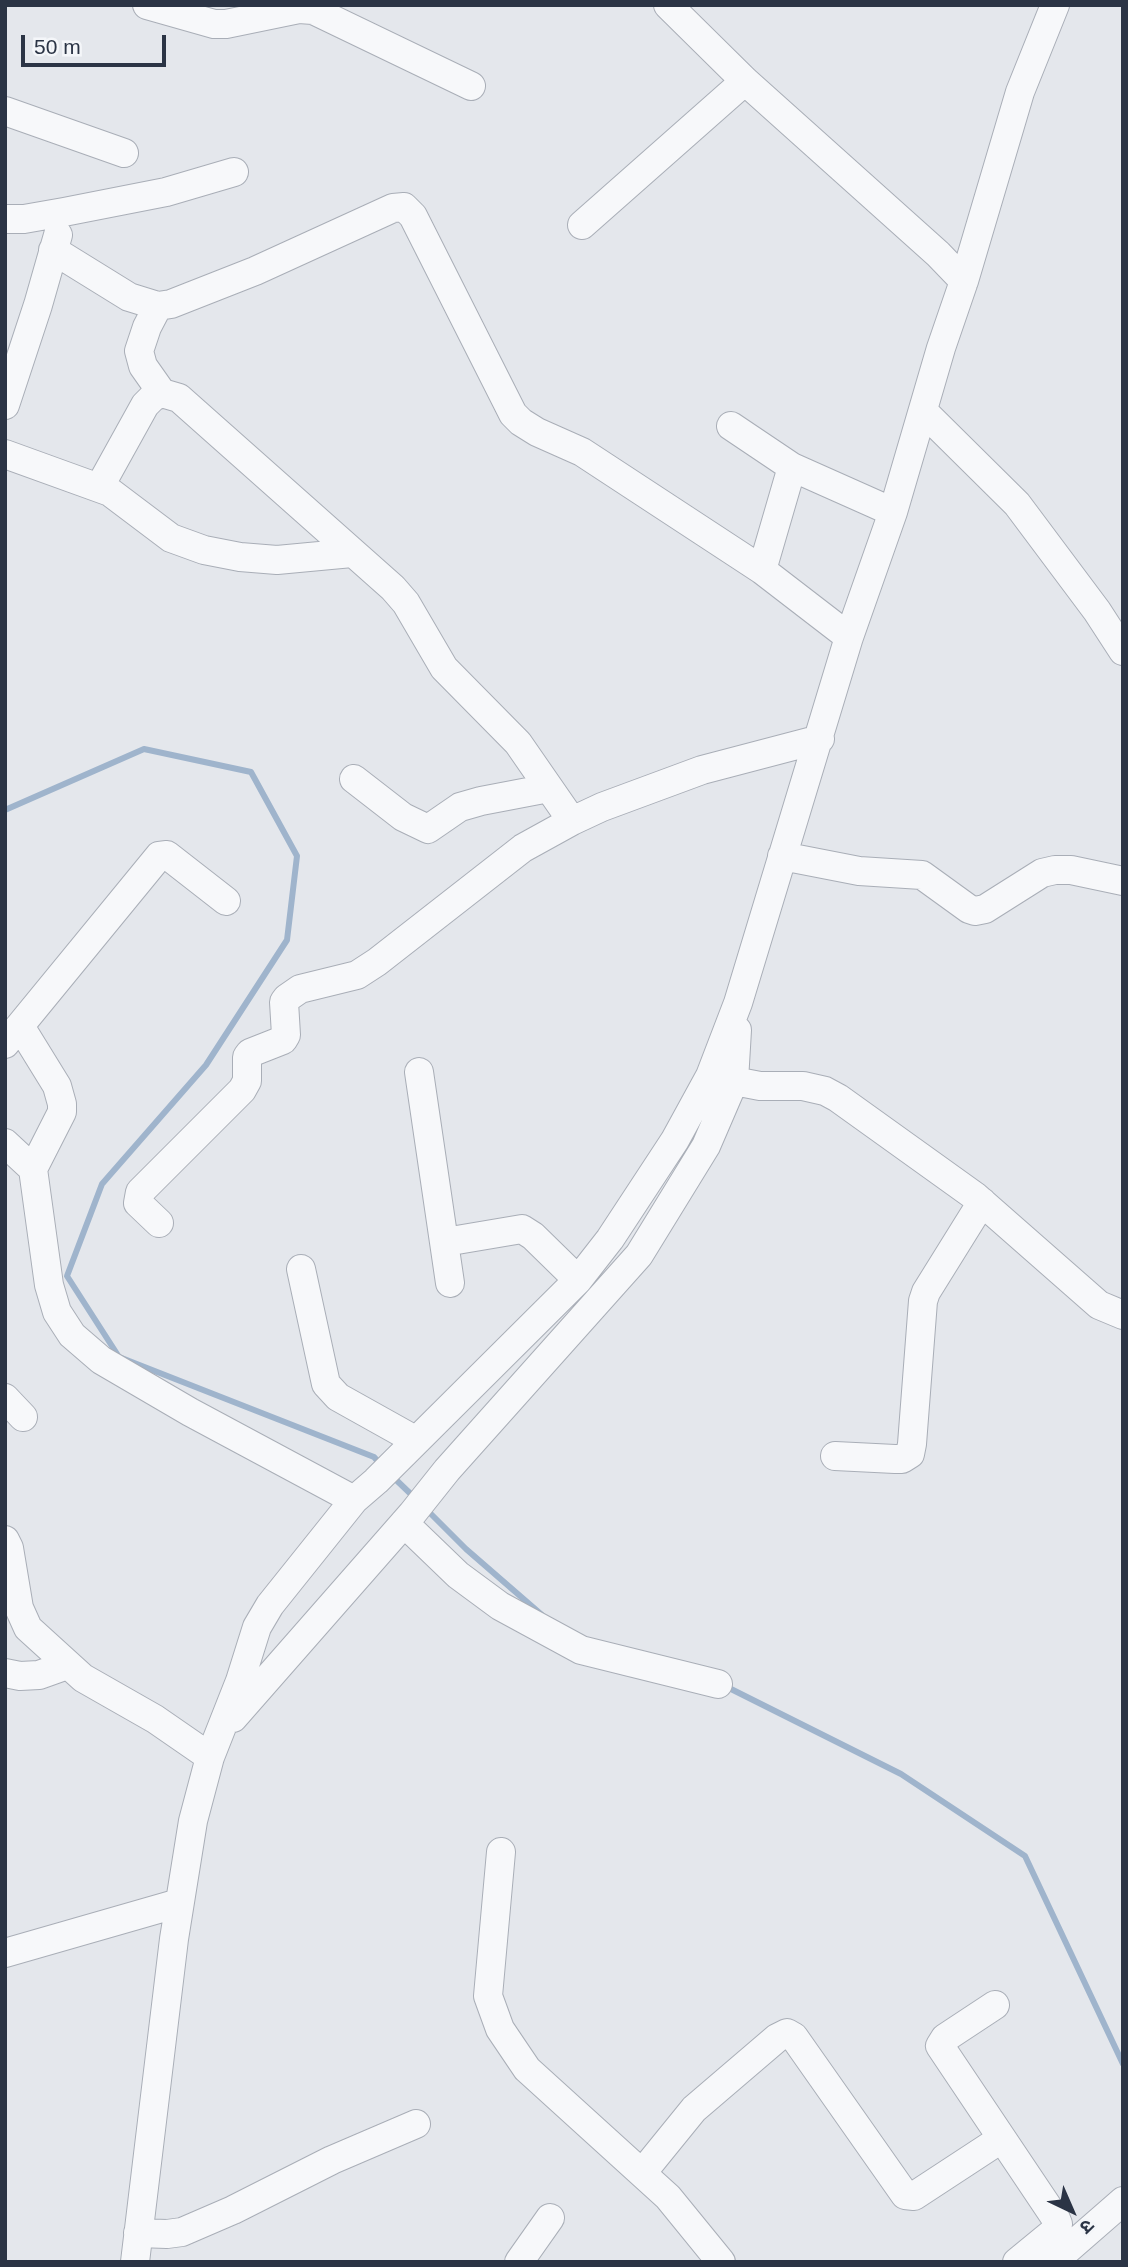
<!DOCTYPE html>
<html>
<head>
<meta charset="utf-8">
<style>
  body { margin:0 }
  #map { position:relative; width:1128px; height:2267px; overflow:hidden; background:#e4e7ec; font-family:Arial,"Noto Sans Devanagari",sans-serif }
  canvas { display:block }
  .frame { position:absolute; inset:0; border:7px solid #2b3445; pointer-events:none }
  .north { position:absolute; left:1037px; top:2176px; width:70px; height:70px; -webkit-text-stroke:5px #f4f6f9; paint-order:stroke; rotate:136deg; font-size:19px; font-weight:700; line-height:28px; text-align:center; color:#2b3445 }
  .north::after { content:''; display:block; margin:auto; width:24px; height:32px; background:#2b3445; clip-path:polygon(50% 0,100% 100%,50% 72%,0 100%) }
  .scale { position:absolute; left:21px; top:35px; width:145px; height:32px; box-sizing:border-box; border:4px solid #2b3445; border-top:0; padding-left:9px; font-size:21px; line-height:24px; white-space:nowrap; color:#2b3445; -webkit-text-stroke:5px #f4f6f9; paint-order:stroke }
</style>
</head>
<body>
<div id="map">
<canvas width="1128" height="2267"></canvas>
<div class="frame"></div>
<div class="north">उ</div>
<div class="scale">50 m</div>
</div>
<script>
const c = document.querySelector('canvas').getContext('2d');
c.lineJoin = 'round';
const poly = rows => new Path2D(rows.map(r => 'M' + r).join(''));
function trace(path, color, width, dash) { c.strokeStyle = color; c.lineWidth = width; c.lineCap = dash ? 'butt' : 'round'; c.setLineDash(dash || []); c.stroke(path); }
const stream = poly([
  [5,810,144,749,251,772,297,856,287,940,206,1065,102,1184,67,1276,119,1357,374,1457,381,1465],
  [391,1475,416,1499],
  [426,1509,466,1549,542,1615],
  [725,1686,901,1774,1025,1856,1123,2064]
]);
const minor = poly([
  [147,5,214,24,226,24,299,9,313,10,471,86],
  [668,5,745,81,938,254,964,281],
  [5,111,124,153],
  [5,219,24,219,64,212,166,192,234,172],
  [582,225,745,81],
  [53,250,129,297,158,306,171,304,255,271,393,208,404,207,413,216,513,414,521,422,537,432,582,452,762,570,849,637],
  [158,306,147,327,139,351,143,366,162,393],
  [5,405,38,305,58,235],
  [923,411,1017,504,1097,611,1123,651],
  [731,426,792,467,893,512],
  [5,454,110,492,171,538,204,550,240,557,277,560,352,553],
  [99,488,145,405,153,397,162,393,179,398,393,588,406,603,444,668,518,743,572,821],
  [762,570,792,467],
  [354,779,403,817,428,829,460,807,481,801,549,788],
  [782,856,859,871,922,875,969,909,975,911,985,909,1042,873,1055,870,1071,870,1123,881],
  [20,1026,57,1086,62,1104,62,1112,33,1169],
  [5,1044,159,856,167,855,226,901],
  [419,1072,450,1283],
  [734,1081,760,1086,803,1086,825,1091,838,1098,976,1197,1099,1305,1123,1315],
  [5,1143,33,1169,49,1285,57,1312,72,1335,101,1360,190,1412,354,1500],
  [159,1223,138,1203,140,1192,242,1090,247,1081,247,1057,250,1053,283,1040,286,1035,284,1002,287,998,300,989,357,975,377,962,523,848,572,821,602,807,702,770,820,739],
  [445,1242,522,1229,533,1236,578,1280],
  [301,1269,326,1384,338,1397,415,1440],
  [5,1398,23,1417],
  [835,1456,895,1459,902,1459,910,1454,912,1444,923,1301,926,1292,982,1202],
  [404,1523,458,1575,500,1606,581,1650,718,1684],
  [5,1540,9,1548,19,1608,28,1628,83,1678,155,1719,210,1757],
  [5,1673,20,1676,39,1675,67,1665],
  [233,1718,412,1514,447,1470,639,1255,706,1146,734,1081,737,1030],
  [501,1852,488,1996,500,2029,527,2069,668,2197,721,2262],
  [5,1953,179,1903],
  [995,2005,945,2038,940,2046,1056,2219,1058,2224,1056,2230,1017,2262],
  [642,2173,694,2109,777,2038,787,2033,794,2037,905,2195,914,2196,1001,2139],
  [138,2233,167,2234,182,2232,233,2210,332,2160,416,2124],
  [135,2262,174,1939,193,1821,210,1757,240,1681,257,1627,270,1605,354,1500,376,1481,578,1280,610,1239,675,1140,710,1076,738,1003,849,637,893,512,941,348,964,281,1020,92,1055,5],
  [519,2262,550,2218],
  [1053,2262,1123,2201]
]);
trace(stream, '#9fb4cc', 6);
trace(minor, '#a9aeb7', 30);
trace(minor, '#f7f8fa', 28);
</script>
</body>
</html>
